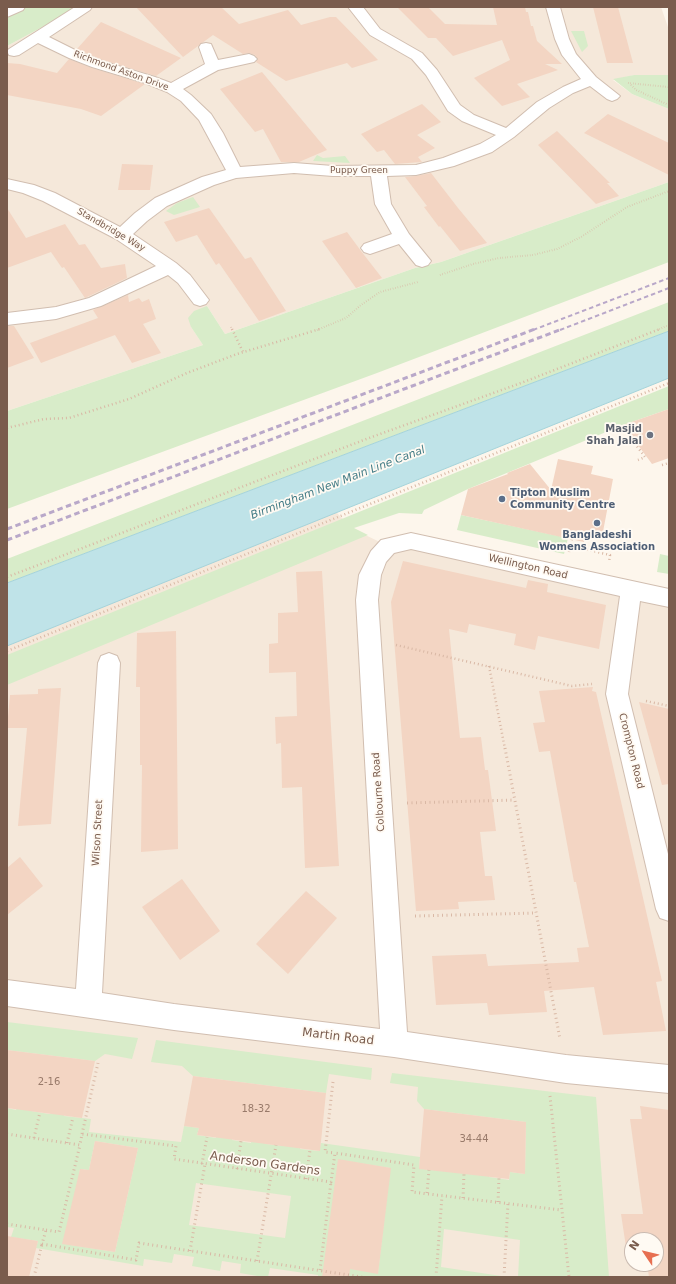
<!DOCTYPE html>
<html>
<head>
<meta charset="utf-8">
<style>
  body { margin:0 }
  #map { position:relative; width:676px; height:1284px; overflow:hidden; background:#fdf6ec; font-family:"DejaVu Sans",sans-serif }
  canvas { display:block }
  .frame { position:absolute; inset:0; border:8px solid #7a5c4d; pointer-events:none }
  .north { position:absolute; left:624px; top:1232px; width:40px; height:40px; box-sizing:border-box; background:#fffaf3; border:1px solid #cabbb1; border-radius:50%; rotate:305deg; font-size:11px; font-weight:700; line-height:16px; text-align:center; color:#7a5c4d }
  .north::after { content:''; display:block; margin:auto; width:14px; height:18px; background:#e76f51; clip-path:polygon(50% 0,100% 100%,50% 72%,0 100%) }
</style>
</head>
<body>
<div id="map">
<canvas width="676" height="1284"></canvas>
<div class="frame"></div>
<div class="north">N</div>
</div>
<script>
const c = document.querySelector('canvas').getContext('2d');
c.lineJoin = 'round';
function fillPath(path, color) { c.fillStyle = color; c.fill(path, 'evenodd'); }
const poly = rows => new Path2D(rows.map(r => 'M' + r).join(''));
function trace(path, color, width, dash) { c.strokeStyle = color; c.lineWidth = width; c.lineCap = dash ? 'butt' : 'round'; c.setLineDash(dash || []); c.stroke(path); }
function drawText(font, color, halo, rows, align = 'center') {
  c.font = font + ' "DejaVu Sans",sans-serif'; c.lineWidth = 3.5; c.setLineDash([]); c.textBaseline = 'middle'; c.strokeStyle = halo; c.fillStyle = color; for (const [text, x, y, turn = 0] of rows) {
    c.save(); c.translate(x, y); c.rotate((+turn || 0) * Math.PI / 180); c.textAlign = isNaN(turn) ? turn : align; if (halo) c.strokeText(text, 0, 0); c.fillText(text, 0, 0); c.restore();
  }
}
const residential = poly([
  [76,7,661,7,669,30,669,75,634,75,613,80,632,94,669,109,669,182,441,262,415,268,225,334,207,306,191,327,203,345,7,411,7,46,61,17],
  [316,492,353,529,388,546,411,541,669,598,669,1277,7,1277,7,613],
  [632,1240,656,1240,656,1264,632,1264]
]);
const green = poly([
  [26,7,76,7,61,17,7,46,7,17],
  [571,31,584,31,588,46,582,52],
  [634,75,669,75,669,109,632,94,613,79],
  [317,155,323,158,345,156,350,163,313,161],
  [669,182,669,262,377,373,7,509,7,411,203,345,191,327,188,318,194,311,207,306,225,334,415,268,441,262],
  [193,197,200,207,174,215,166,211,177,203],
  [669,302,669,331,7,583,7,559],
  [669,386,669,409,623,425,468,489,424,510,422,514,399,513,354,528,368,535,7,685,7,655],
  [461,515,568,538,564,554,457,530],
  [660,554,669,556,669,574,657,572],
  [7,1022,138,1038,132,1059,105,1054,95,1061,7,1050],
  [156,1040,372,1068,371,1080,329,1074,326,1093,193,1076,182,1066,151,1062],
  [392,1073,596,1097,609,1277,518,1277,520,1240,444,1229,441,1267,508,1277,318,1277,318,1275,270,1268,268,1277,263,1277,240,1273,241,1264,222,1261,220,1271,192,1266,194,1257,174,1254,172,1263,144,1259,143,1266,36,1248,38,1241,11,1237,14,1228,7,1227,7,1108,16,1110,18,1102,31,1111,49,1114,65,1108,64,1116,91,1119,89,1132,181,1142,184,1126,199,1128,197,1135,216,1138,218,1130,233,1132,232,1140,251,1143,252,1135,266,1144,285,1146,301,1141,300,1149,319,1151,321,1143,420,1157,419,1168,429,1170,489,1169,489,1177,509,1180,510,1172,525,1174,526,1122,424,1109,417,1101,418,1087,390,1083],
  [95,1141,138,1148,115,1252,71,1245,80,1169,89,1170],
  [346,1161,390,1168,378,1273,333,1266],
  [196,1183,291,1196,285,1238,189,1225]
]);
const water = poly([
  [669,331,669,378,7,646,7,583,669,331]
]);
const building = poly([
  [136,7,221,7,239,24,288,10,301,25,330,17,336,17,378,60,352,68,347,63,286,81,256,62,258,59,255,55,249,53,243,54,213,35,183,57],
  [397,7,428,7,445,24,497,25,493,7,525,7,526,12,528,12,531,26,533,26,537,41,562,64,545,64,558,70,517,84,530,97,502,106,474,78,510,60,502,40,453,56,436,38,428,38],
  [593,7,618,7,633,63,607,63],
  [101,22,181,58,156,76,102,60,77,49],
  [69,59,92,68,145,84,101,116,81,109,7,95,7,63,20,64,57,73],
  [262,72,327,150,299,162,281,162,263,129,255,132,220,89],
  [422,104,441,122,417,135,435,148,418,157,422,162,395,164,384,150,377,152,361,134],
  [608,114,669,143,669,175,584,133],
  [557,131,610,183,607,183,619,196,596,204,538,145],
  [122,164,153,165,150,190,118,190],
  [431,173,458,208,487,243,460,251,440,226,439,227,424,207,427,206,405,177,416,176],
  [7,208,26,238,65,224,79,245,85,244,101,268,125,264,127,278,85,298,64,267,62,268,51,252,7,268],
  [209,208,245,259,251,257,286,311,259,321,219,263,216,265,197,235,176,242,164,222],
  [347,232,361,251,382,278,356,288,322,241],
  [128,295,129,302,139,298,142,302,149,299,156,319,143,324,161,353,132,363,115,335,41,363,30,343,98,318,93,310],
  [7,326,14,326,34,358,7,368],
  [669,409,669,458,652,464,623,425],
  [558,459,593,466,591,474,613,479,602,537,586,534,584,542,461,515,468,489,508,474,507,473,530,464,551,490],
  [403,561,526,588,528,580,548,584,547,592,606,605,599,649,538,636,535,650,514,645,516,634,469,624,467,633,449,629,460,738,481,737,485,770,488,770,496,831,480,832,485,876,492,876,495,900,458,902,459,909,416,911,391,602],
  [322,571,339,866,305,868,302,787,282,788,281,743,276,744,275,717,297,716,296,672,269,673,269,644,278,643,278,613,298,612,296,572],
  [176,631,178,849,141,852,142,765,140,765,140,687,136,687,137,633],
  [593,687,592,691,596,692,662,981,656,982,666,1031,603,1035,594,987,544,991,547,1012,489,1015,487,1003,436,1005,432,956,486,954,488,966,579,962,577,948,589,947,576,882,574,882,550,751,539,752,533,723,545,722,539,691],
  [61,688,51,824,18,826,27,728,7,728,10,695,38,694,38,689],
  [639,702,669,709,669,784,662,785],
  [20,857,43,886,7,915,7,868],
  [182,879,220,931,180,960,142,907],
  [306,891,337,918,288,974,256,944],
  [7,1050,95,1061,82,1118,7,1108],
  [193,1076,326,1093,320,1151,197,1135,199,1128,184,1126],
  [640,1106,669,1110,669,1277,649,1277,647,1264,656,1264,656,1240,632,1240,632,1247,626,1247,621,1214,643,1214,630,1119,642,1119],
  [424,1109,526,1122,525,1174,510,1172,509,1179,419,1169],
  [95,1141,138,1148,115,1252,62,1244,80,1169,89,1170],
  [338,1159,391,1168,378,1274,350,1269,349,1277,322,1277],
  [7,1236,38,1241,29,1277,7,1277]
]);
const pathFar2 = poly([
  [628,83,669,87],
  [631,85,636,90,669,105],
  [440,275,473,264,499,258,533,255,557,249,581,237,627,207,669,191],
  [231,327,232,330],
  [317,330,346,318,361,305,380,292,418,282],
  [657,330,669,325]
]);
const pathFar1 = poly([
  [232,329,243,352],
  [7,428,44,419,69,418,129,399,187,373,237,354,320,329],
  [638,444,636,445,645,457,638,460],
  [662,465,669,463],
  [571,546,610,555,609,562],
  [569,552,572,539],
  [7,577,369,438,521,383,660,329],
  [396,645,572,686,592,684],
  [7,651,669,383],
  [489,666,505,749],
  [646,701,669,706]
]);
const path = poly([
  [505,748,560,1039],
  [407,803,515,800],
  [415,916,536,913],
  [333,1082,325,1152,335,1153],
  [550,1096,569,1277],
  [7,1134,80,1145,82,1134,176,1146,174,1159,331,1182,335,1153,414,1165,412,1192,561,1210],
  [82,1134,98,1063],
  [34,1138,40,1112],
  [67,1143,73,1117],
  [202,1164,207,1137],
  [237,1169,241,1141],
  [306,1179,310,1150],
  [427,1193,429,1170],
  [463,1198,464,1174],
  [498,1202,499,1178],
  [7,1224,46,1230,42,1244,136,1260,139,1243,362,1277],
  [46,1230,59,1232,80,1145],
  [190,1251,205,1164],
  [257,1261,276,1145],
  [320,1270,331,1182],
  [34,1277,42,1244],
  [436,1277,442,1196],
  [504,1277,508,1203]
]);
const minor = poly([
  [7,7,25,7,23,10,7,17,7,7],
  [75,7,92,7,90,10,49,37,79,52,102,61,155,77,171,83,205,64,199,47,201,44,206,43,211,44,218,60,249,54,254,56,257,59,254,62,218,70,183,89,191,95,211,114,223,133,240,167,294,163,333,166,416,165,443,158,480,144,496,135,462,121,448,111,426,75,412,59,370,35,348,7,363,7,380,29,422,53,437,70,460,105,474,115,506,128,537,102,563,87,581,79,562,55,555,39,546,7,560,7,569,39,576,54,596,77,620,96,617,99,612,101,607,99,590,86,573,93,549,108,514,137,492,152,454,166,416,175,387,176,391,204,409,234,431,261,428,265,422,267,416,265,399,244,370,254,364,252,361,248,364,244,392,234,375,204,371,176,333,176,294,173,236,178,214,185,167,206,147,221,133,234,176,263,190,275,209,300,206,304,200,306,194,304,178,283,168,275,101,306,56,319,7,325,7,313,56,307,89,298,156,266,116,239,43,201,23,193,7,189,7,179,34,185,55,193,120,227,135,213,155,198,202,177,226,170,199,120,181,101,167,92,145,83,92,67,69,58,38,43,19,55,14,56,9,55,7,51,9,49,75,7],
  [411,533,669,589,669,607,640,601,628,694,669,858,669,921,660,918,656,909,606,694,620,596,411,549,394,553,386,562,381,575,378,600,407,1032,566,1055,669,1065,669,1093,566,1083,394,1057,174,1030,7,1006,7,980,76,989,98,663,101,656,109,653,117,656,120,663,102,993,174,1004,380,1029,356,600,359,575,371,551,381,540,411,533]
]);
const railFar1 = poly([
  [533,330,669,278],
  [560,330,669,288]
]);
const rail = poly([
  [7,529,535,329],
  [7,540,562,329]
]);
const markers = [
  [650,435,4,"#6b7280"],
  [502,499,4,"#5c6f8a"],
  [597,523,4,"#5c6f8a"]
];
const farStreetnames = [
  ["Richmond Aston Drive",121,71,20],
  ["Puppy Green",359,171],
  ["Standbridge Way",111,230,30]
];
const worshipNames = [
  ["Masjid",642,429],
  ["Shah Jalal",642,441]
];
const serviceNames = [
  ["Tipton Muslim",510,493],
  ["Community Centre",510,505],
  ["Bangladeshi",597,535,"center"],
  ["Womens Association",597,547,"center"]
];
const streetNames = [
  ["Wellington Road",528,567,13],
  ["Crompton Road",631,751,76],
  ["Colbourne Road",379,792,-94],
  ["Wilson Street",98,833,-87]
];
const nearNumbernames = [
  ["2-16",49,1082],
  ["18-32",256,1109],
  ["34-44",474,1139]
];
const waterNames = [
  ["Birmingham New Main Line Canal",338,483,-21]
];
const nearStreetnames = [
  ["Martin Road",338,1037,7],
  ["Anderson Gardens",265,1164,8]
];
fillPath(residential, '#f5e8da');
fillPath(green, '#d8ecc9');
fillPath(water, '#bfe3e8');
trace(water, '#a5d3da', 1);
fillPath(building, '#f3d5c3');
trace(minor, '#d1beb0', 2);
trace(pathFar2, '#d9b8a5', 2, [0.5, 2]);
trace(pathFar1, '#d9b8a5', 2.5, [1, 3]);
trace(path, '#d9b8a5', 3, [1, 3.5]);
fillPath(minor, '#fff');
trace(railFar1, '#b9a8c9', 2, [4.5, 3]);
trace(rail, '#b9a8c9', 3, [5.5, 3.5]);
for (const [x, y, r, color] of markers) { const dot = new Path2D(); dot.arc(x, y, r, 0, 2 * Math.PI); c.fillStyle = color; c.fill(dot); trace(dot, '#fffaf3', 1.5); }
drawText('9px', '#7a5c4d', '#fffaf3', farStreetnames);
drawText('bold 10px', '#5b616d', '#fffaf3', worshipNames, 'right');
drawText('bold 10px', '#4e5e75', '#fffaf3', serviceNames, 'left');
drawText('10px', '#7a5c4d', '#fffaf3', streetNames);
drawText('10px', '#987a6a', null, nearNumbernames);
drawText('italic 11px', '#437c86', '#fffaf3', waterNames);
drawText('12px', '#7a5c4d', '#fffaf3', nearStreetnames);
</script>
</body>
</html>
